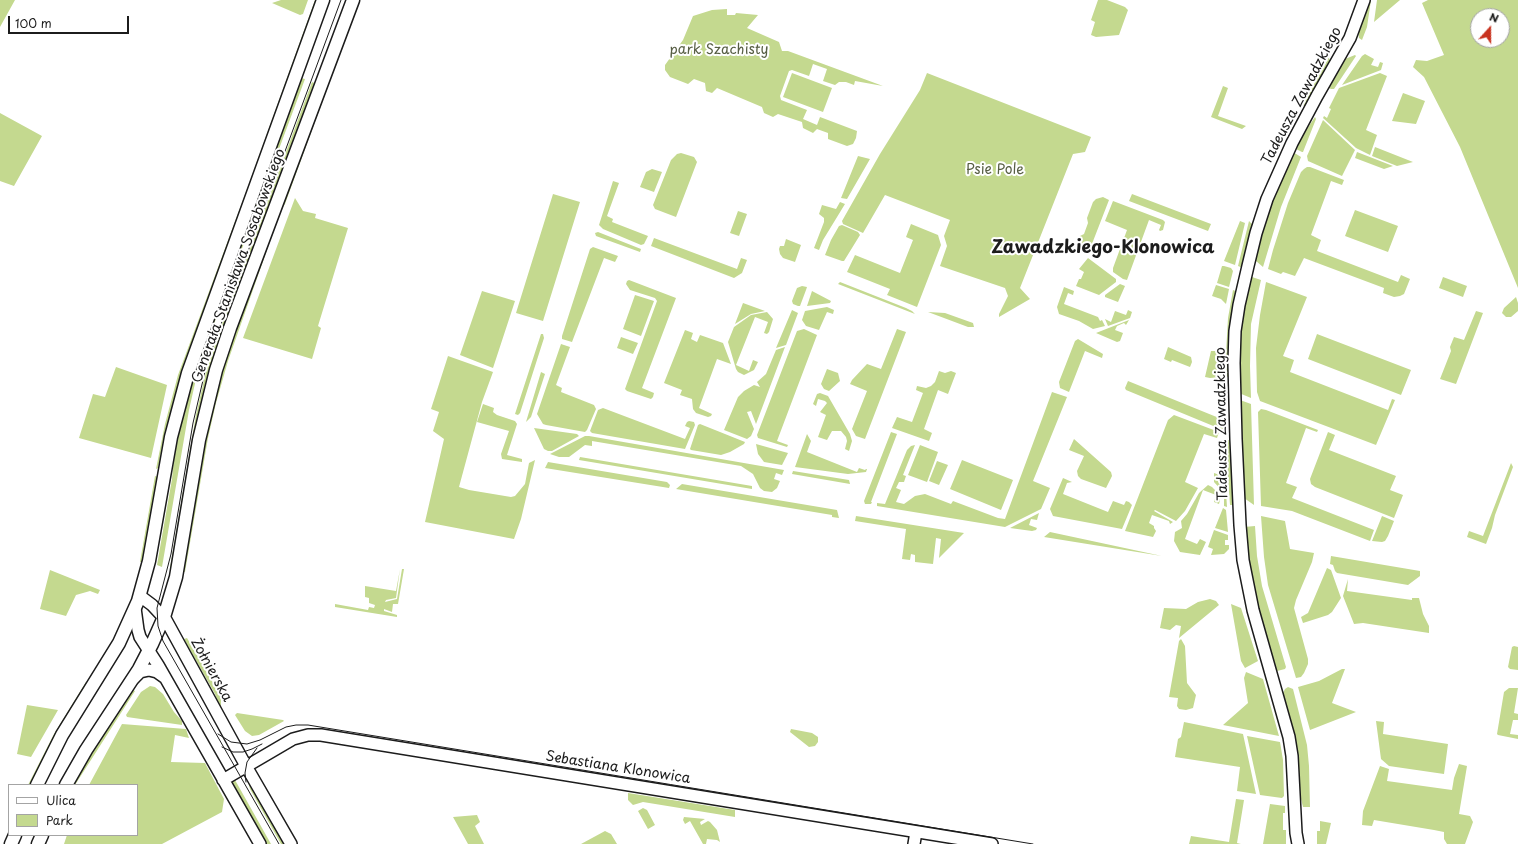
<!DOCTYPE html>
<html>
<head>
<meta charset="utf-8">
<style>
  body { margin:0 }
  #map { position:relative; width:1518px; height:844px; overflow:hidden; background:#fff; font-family:"Playpen Sans",sans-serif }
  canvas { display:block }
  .legend { position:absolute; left:8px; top:784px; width:130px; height:52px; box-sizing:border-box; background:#fff; border:1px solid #a4a4a4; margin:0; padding:5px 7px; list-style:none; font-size:12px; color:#1c1c1c }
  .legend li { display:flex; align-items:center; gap:8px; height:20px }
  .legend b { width:20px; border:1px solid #a4a4a4 }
  .north { position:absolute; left:1470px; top:8px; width:40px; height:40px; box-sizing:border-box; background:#fff; border:1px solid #a4a4a4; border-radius:50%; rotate:21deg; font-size:11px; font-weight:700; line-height:16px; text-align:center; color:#1c1c1c }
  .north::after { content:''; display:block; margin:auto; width:14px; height:18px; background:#c8321e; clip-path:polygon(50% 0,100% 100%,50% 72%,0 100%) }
  .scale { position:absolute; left:8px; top:16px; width:121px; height:18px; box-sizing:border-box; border:2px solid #1c1c1c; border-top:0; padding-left:5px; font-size:12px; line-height:14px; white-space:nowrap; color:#1c1c1c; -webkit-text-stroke:3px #fff; paint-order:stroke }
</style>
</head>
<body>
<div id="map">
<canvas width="1518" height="844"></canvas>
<ul class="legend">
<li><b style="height:5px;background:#fff"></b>Ulica</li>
<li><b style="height:11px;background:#c4d98f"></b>Park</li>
</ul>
<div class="north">N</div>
<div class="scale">100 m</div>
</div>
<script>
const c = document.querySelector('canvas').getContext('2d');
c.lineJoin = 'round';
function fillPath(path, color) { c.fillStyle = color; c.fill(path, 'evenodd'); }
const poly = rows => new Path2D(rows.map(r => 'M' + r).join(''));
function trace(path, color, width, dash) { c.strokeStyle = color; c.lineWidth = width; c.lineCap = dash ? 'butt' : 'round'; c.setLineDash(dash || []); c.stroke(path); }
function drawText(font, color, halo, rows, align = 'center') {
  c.font = font + ' "Playpen Sans",sans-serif'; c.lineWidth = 4; c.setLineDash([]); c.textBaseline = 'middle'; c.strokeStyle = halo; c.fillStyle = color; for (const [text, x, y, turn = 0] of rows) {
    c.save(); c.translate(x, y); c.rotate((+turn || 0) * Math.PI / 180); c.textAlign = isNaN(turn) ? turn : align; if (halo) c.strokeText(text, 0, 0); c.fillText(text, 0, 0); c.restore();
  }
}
const green = poly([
  [0,0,15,0,0,27],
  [281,0,308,0,303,14,300,15,272,3],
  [315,0,319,0,163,442,158,468,156,469,165,424,178,375,249,184],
  [1098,0,1107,0,1125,7,1128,10,1119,35,1096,37,1091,35,1095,22,1091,20],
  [1367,0,1371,0,1367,27,1362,40,1359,38,1358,32],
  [1377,0,1400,0,1374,22],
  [1428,0,1518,0,1518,288,1460,147,1424,77,1413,67,1416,60,1427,61,1444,55,1422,3],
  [1478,16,1502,16,1502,40,1478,40],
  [727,9,727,15,735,15,736,13,758,15,747,28,779,42,782,51,788,51,883,86,855,81,854,85,846,82,839,82,835,85,823,81,827,69,813,64,809,76,792,70,789,71,780,96,781,100,807,110,803,119,817,125,820,117,857,131,856,138,853,144,847,146,828,139,828,133,817,129,813,133,803,128,802,122,778,114,773,117,764,113,762,107,717,88,712,93,706,91,705,83,694,79,688,84,670,77,665,70,665,65,683,40,693,16,712,10],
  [351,23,285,204,281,210,228,361,216,403,208,438,185,572,181,571,201,452,223,363],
  [1365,54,1374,59,1371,65,1378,67,1380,62,1383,63,1381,70,1342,85,1362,56],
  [1355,55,1356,56,1334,89,1331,89,1327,87,1342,63,1345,59],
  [1329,57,1330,63,1307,105,1302,106],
  [792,73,832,88,823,112,783,97],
  [927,73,1091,137,1085,152,1073,154,1020,288,1030,299,999,317,999,314,1008,296,1005,288,940,266,947,246,944,236,950,220,885,195,863,233,843,224,842,221,880,154,920,90],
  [1380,73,1387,76,1366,130,1377,135,1370,155,1356,148,1323,118,1324,116,1327,118,1331,109,1329,108,1339,88],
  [300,78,305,79,214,324,196,379,189,410,162,567,157,565,172,479,176,437,187,391],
  [312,82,317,84,228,322,173,569,170,568,196,415,206,372,221,327],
  [1223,86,1228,88,1218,116,1246,126,1242,129,1211,117],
  [1403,93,1425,101,1416,124,1392,121],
  [0,113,42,136,14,186,0,181],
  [1315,117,1316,119,1303,152,1302,152,1294,148],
  [1323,120,1355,150,1342,176,1308,161,1307,156],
  [1375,147,1413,162,1397,166,1372,156],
  [1293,152,1301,157,1281,207,1263,267,1256,261,1255,254,1267,211],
  [1357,152,1393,166,1384,169,1355,158],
  [681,153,694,157,697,162,676,217,655,209,653,205,671,160,677,154],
  [858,156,870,159,847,199,841,198],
  [1307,167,1310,167,1344,180,1342,185,1331,181,1311,235,1321,240,1317,251,1398,282,1401,275,1410,279,1404,294,1400,296,1394,297,1383,293,1384,288,1304,258,1295,276,1283,272,1281,274,1268,269,1273,250,1288,203,1301,172,1304,169],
  [652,169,662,172,654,192,640,187,646,172],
  [613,181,619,183,607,216,613,219,612,222,648,236,644,244,641,245,603,229,599,225],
  [553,194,580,202,543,321,516,313],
  [1132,194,1211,224,1208,231,1129,201],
  [1103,197,1109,200,1090,249,1086,251,1077,243,1080,236,1084,234,1088,223,1087,218,1093,202,1096,199],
  [295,198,303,211,316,214,315,218,348,228,318,326,321,328,312,359,243,338],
  [1113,201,1163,220,1165,222,1163,230,1160,231,1159,230,1161,225,1149,220,1127,280,1123,279,1113,272,1113,268,1127,230,1105,221],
  [840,202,845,204,823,240,819,250,814,248,824,222,824,218,819,214,822,205,836,209],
  [1355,210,1398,226,1388,252,1345,236],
  [738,211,747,214,739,236,730,233],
  [1240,221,1245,223,1235,265,1224,261],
  [1249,221,1252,224,1252,228,1243,268,1238,266],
  [911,224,938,235,941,245,917,307,887,295,890,289,847,272,855,255,900,273,913,240,906,237],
  [842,225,858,232,860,235,844,261,842,261,825,255,831,240,839,226],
  [598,232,641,249,640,252,596,236,595,233],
  [654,238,737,269,741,258,747,260,742,273,734,278,651,246],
  [786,239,801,245,795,262,783,258,780,254,779,249,780,246,784,246],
  [593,247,618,256,615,262,604,258,572,342,562,339,562,336,590,249],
  [1088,258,1116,279,1116,282,1099,295,1076,286,1079,279,1081,279,1084,272,1079,269],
  [1222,266,1224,266,1231,268,1233,271,1229,287,1217,283],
  [1252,277,1261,280,1251,324,1250,366,1251,398,1239,393,1240,329,1249,279],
  [1443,277,1467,286,1463,297,1439,288],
  [629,280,676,298,642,388,654,393,653,397,651,399,627,391,625,389,657,301,655,298,630,290,626,284,627,281],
  [840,282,906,308,912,311,915,314,838,284],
  [1266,282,1307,297,1283,356,1294,360,1290,372,1388,410,1392,399,1395,400,1376,445,1260,401,1257,392,1256,348,1260,315],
  [1120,284,1125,286,1118,302,1105,297,1105,295],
  [1216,285,1229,289,1226,304,1221,299,1212,296],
  [802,286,807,287,806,290,800,306,798,306,793,304,792,301,797,288],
  [1064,287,1074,291,1073,295,1068,293,1064,304,1098,317,1100,321,1102,320,1105,326,1093,329,1079,321,1059,314,1057,307],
  [1233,290,1238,292,1230,376,1227,377,1226,353,1228,318],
  [482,291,515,301,493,368,460,355],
  [812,291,831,301,830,303,807,306],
  [635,295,654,301,641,336,623,329],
  [1516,297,1518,303,1518,311,1511,317,1506,317,1502,313,1504,308],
  [743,303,765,311,751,314,735,324],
  [827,307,834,310,833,314,827,312,819,330,806,326,802,320,805,311],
  [792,310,798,313,786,345,776,348],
  [1128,310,1132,312,1130,318,1108,326,1105,319,1111,322,1115,311,1126,315],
  [1476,311,1483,313,1456,384,1440,379,1451,351,1450,347,1454,337,1464,340],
  [767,312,773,319,769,332,767,334,764,333,768,322,755,317,736,365,749,371,753,360,758,362,754,370,744,375,738,372,736,369,728,342,734,327,751,315],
  [928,312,945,313,973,323,974,327,968,327],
  [1129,320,1126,325,1124,323,1117,326,1115,330,1123,333,1120,341,1117,342,1096,333],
  [804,329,817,335,777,441,788,445,787,447,758,438,757,435,797,331],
  [897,329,906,332,865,439,856,436,852,429,867,391,850,384,852,380,867,364,881,369],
  [685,330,693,333,691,339,697,342,700,335,723,343,731,364,717,359,699,408,712,414,711,416,708,417,696,413,693,409,692,399,680,395,682,390,664,383],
  [541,334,543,334,544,338,520,413,518,415,515,414],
  [1317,334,1411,370,1401,395,1308,359],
  [621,337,638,343,633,354,617,348],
  [1078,339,1103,354,1102,358,1085,351,1069,392,1060,388,1059,382,1075,341],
  [561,344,570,347,556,385,562,388,561,392,594,405,596,409,587,430,585,432,546,425,543,424,537,414],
  [785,347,756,424,751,411,747,412,754,429,751,436,747,439,724,430,738,397,744,391,754,385,760,387,757,382,766,374,776,350],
  [1168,347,1191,357,1192,362,1190,367,1172,360,1171,362,1164,359],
  [1211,351,1221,351,1223,377,1210,378,1205,377],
  [448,356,493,372,482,402,459,487,469,490,511,497,515,496,525,484,529,463,535,460,521,519,514,539,425,522,444,439,433,431,439,412,431,409],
  [116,367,167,385,151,458,79,438,93,394,105,397],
  [827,369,838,373,840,381,829,391,824,389,821,384],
  [939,371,945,373,951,371,956,373,948,394,938,390,924,429,932,433,929,441,892,428,897,417,912,422,923,393,916,390,917,386,926,388,931,386,935,382],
  [541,372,545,374,544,377,531,417,526,422],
  [1128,381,1224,420,1224,428,1223,430,1126,390,1125,388],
  [1052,392,1067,397,1033,481,1050,488,1041,509,1005,527,877,506,877,503,885,504,907,450,911,446,915,445,903,475,906,476,904,482,899,482,896,488,901,490,896,502,904,504,915,496,925,494,951,504,953,501,998,518,1005,519],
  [820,393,828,396,850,434,852,441,849,451,845,449,847,441,846,437,841,431,832,431,827,440,818,437,826,415,820,412,827,403,825,401,818,399,816,406,813,404,817,394],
  [1240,400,1251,404,1254,505,1244,498],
  [483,404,494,408,493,412,497,415,515,421,517,424,507,455,522,459,522,462,502,459,501,454,509,431,477,422],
  [603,408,685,439,690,428,685,426,687,422,689,421,694,422,695,425,685,449,592,433,590,431,598,410],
  [1261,409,1266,410,1318,430,1317,432,1306,428,1286,483,1297,487,1292,498,1374,530,1370,541,1292,511,1261,506,1258,412],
  [1174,415,1219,432,1217,438,1204,434,1185,482,1198,488,1185,511,1176,521,1155,510,1154,511,1173,522,1170,524,1169,521,1152,515,1149,523,1154,526,1154,528,1156,531,1153,537,1125,531,1168,420],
  [700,424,745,442,744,444,730,452,721,455,691,450,690,449,698,425],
  [534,428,577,434,579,436,552,451,548,451,544,449],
  [891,432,897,434,871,502,872,502,871,504,865,504,864,501],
  [1328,432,1335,435,1329,450,1396,476,1390,490,1403,495,1394,518,1315,487,1311,484,1310,479],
  [807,434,811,441,807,452,857,472,859,468,865,470,866,469,867,469,866,472,848,474,795,467],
  [585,436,589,436,784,470,782,475,776,473,774,479,780,481,777,488,772,492,764,491,760,488,753,474,741,466,592,441,592,446,585,445,569,457,559,457,550,454],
  [1074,439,1111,472,1112,476,1106,488,1081,479,1078,476,1077,471,1084,456,1069,450],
  [1228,440,1233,442,1235,505,1230,505,1227,464],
  [756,444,788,453,782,465,764,462,758,454],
  [920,445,938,452,927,482,908,475],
  [580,457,752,486,752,489,579,460],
  [962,460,1013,480,1001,510,950,489],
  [937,461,948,465,939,485,929,481],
  [548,462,667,482,670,485,669,488,545,468],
  [1511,463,1513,467,1495,515,1492,528,1486,544,1467,537,1469,531,1483,536],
  [793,471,849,480,850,484,792,474],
  [1214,473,1225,477,1227,507,1224,506,1224,497,1223,492,1214,482],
  [155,476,158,477,144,562,140,562],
  [1063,478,1072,482,1067,483,1063,494,1108,512,1113,501,1124,505,1126,501,1129,502,1132,505,1122,529,1053,516,1050,509],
  [682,484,837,510,839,518,832,517,832,515,676,489],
  [1208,485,1212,487,1218,493,1220,500,1219,504,1214,502,1216,495,1203,490,1185,539,1197,544,1200,539,1206,542,1200,555,1180,552,1174,541,1175,532,1182,528,1181,521,1187,514,1199,493],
  [1223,508,1226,510,1228,532,1215,528],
  [1039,513,1037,520,1031,519,1029,525,1037,528,1036,530,1032,531,1010,528],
  [856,516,964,533,939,558,941,539,936,538,933,564,915,562,915,555,911,554,910,560,902,559,906,529,855,521],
  [1261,516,1285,521,1290,549,1314,553,1312,562,1296,600,1294,608,1308,659,1308,664,1304,673,1301,677,1296,678,1268,585,1264,557],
  [1382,516,1394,521,1388,536,1385,541,1382,542,1372,541],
  [1255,526,1257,556,1262,586,1286,667,1285,669,1277,671,1254,600,1249,575,1244,527],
  [1214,530,1228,535,1228,540,1225,540,1225,545,1229,545,1229,549,1224,554,1211,555,1213,549,1208,547],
  [1050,532,1162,556,1044,537],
  [1331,556,1420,571,1420,576,1408,585,1337,573,1335,571,1333,565,1330,564],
  [1327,568,1331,570,1341,598,1332,612,1328,615,1303,623,1301,617,1308,613],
  [400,569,396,598,386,600,385,602,397,599,402,569,404,569,398,604,393,604,392,612,384,609,384,611,397,615,397,617,335,607,335,604,368,610,369,607,374,608,375,605,369,603,369,598,365,597,365,586,396,591],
  [50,570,100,590,98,594,90,591,76,595,66,616,40,609],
  [1348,579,1347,591,1412,600,1412,598,1419,598,1423,614,1429,626,1429,633,1363,623,1354,624,1343,596],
  [1210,599,1216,601,1219,605,1179,638,1181,626,1176,625,1170,630,1160,628,1164,608,1186,609,1198,602],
  [1231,604,1241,608,1258,661,1245,668,1241,661],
  [187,638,219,693,221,699,221,711,215,694,184,639],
  [1181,639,1185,646,1187,683,1196,695,1193,708,1186,710,1179,709,1177,706,1178,698,1169,697,1179,641],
  [1514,646,1518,647,1518,670,1510,669,1508,667,1512,647],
  [1342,669,1345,669,1332,703,1356,712,1310,730,1298,687,1319,681],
  [1246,672,1263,679,1279,736,1223,725,1248,703,1244,678],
  [86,682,87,685,33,785,28,785,54,734],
  [150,686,155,687,163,694,174,712,182,721,182,725,127,717,126,715,141,692],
  [1288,687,1293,689,1307,745,1309,766,1310,807,1303,807,1299,791,1295,743,1283,693,1285,689],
  [1509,688,1518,688,1514,713,1518,714,1518,720,1513,720,1510,734,1518,735,1518,739,1498,735,1497,734,1504,692],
  [131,689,135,691,75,785,71,785],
  [27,705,58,710,31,757,17,754],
  [237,713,283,720,284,721,259,735,252,736,245,731,235,715],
  [1376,721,1384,722,1383,734,1448,744,1444,774,1389,766,1381,759],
  [1184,722,1243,734,1256,794,1237,791,1240,767,1175,757,1178,739,1181,737],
  [122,724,186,729,189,738,175,735,171,762,205,763,224,799,222,812,162,844,64,844,67,835,137,835,137,785,89,785],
  [791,729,812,733,818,737,818,742,815,746,809,747,790,732],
  [1247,736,1280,742,1283,760,1284,796,1282,798,1260,795],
  [1459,764,1467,766,1459,814,1470,816,1473,822,1465,844,1447,844,1444,839,1444,832,1434,830,1374,820,1372,826,1362,825,1363,811,1380,766,1389,769,1387,781,1452,790,1454,778],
  [247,778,287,844,281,844,250,789],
  [233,779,235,780,271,844,264,844,235,793,232,783],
  [628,793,735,810,735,817,643,802,633,805,628,800],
  [1236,799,1244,800,1237,843,1241,844,1189,844,1191,836,1229,842],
  [1270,804,1285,806,1285,813,1283,813,1283,830,1286,830,1286,844,1263,844],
  [643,808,647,810,655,825,648,829,638,811],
  [477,815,480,822,475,826,484,844,468,844,453,817],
  [684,817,705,819,700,822,701,825,708,821,710,822,717,830,720,842,717,840,707,839,706,844,703,844,690,821,685,824,683,820],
  [1320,821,1331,823,1326,844,1317,844,1317,831,1320,831],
  [605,831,611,834,617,844,581,844]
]);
const tertiary = poly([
  [140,596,152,605,166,620,246,766,291,844],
  [135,608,138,630,140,637,158,665,260,844],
  [134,678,140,672,149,670,157,672,164,677],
  [223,780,293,739,308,735,321,735,992,844],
  [914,844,916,832],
  [1298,844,1296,833,1292,756,1289,737,1253,610,1243,560,1240,525,1236,439,1234,363,1235,331,1239,305,1248,266,1256,233,1267,199,1292,143,1317,96,1350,38,1364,0]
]);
const secondary = poly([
  [37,785,62,735,119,643,138,601,149,561,171,437,188,373,323,0],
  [66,785,86,750,139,669,152,644,164,617,176,577,199,440,216,370,230,328,353,0],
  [11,844,15,835],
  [38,844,42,835]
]);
const tram = poly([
  [218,734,231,742,247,744,260,740,286,727,296,725,308,725,1033,844],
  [222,747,233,752,243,752,252,749,262,744],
  [246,782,245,773,247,762,257,748],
  [279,844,163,641,158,626,157,608,171,554,193,423,207,363,220,327,341,0]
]);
const parkNames = [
  ["park Szachisty",719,50],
  ["Psie Pole",995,170]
];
const streetNames = [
  ["Tadeusza Zawadzkiego",1302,96,-62],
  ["Generała Stanisława Sosabowskiego",239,266,-70],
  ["Tadeusza Zawadzkiego",1222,424,-91],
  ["Żołnierska",211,670,61],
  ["Sebastiana Klonowica",618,768,9]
];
const districtNames = [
  ["Zawadzkiego-Klonowica",1103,248]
];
fillPath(green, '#c4d98f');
trace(tertiary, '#1c1c1c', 14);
trace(secondary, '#1c1c1c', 15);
trace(tertiary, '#fff', 11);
trace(secondary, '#fff', 12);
trace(tram, '#1c1c1c', 1);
drawText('14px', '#575e44', '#fff', parkNames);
drawText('14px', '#1c1c1c', '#fff', streetNames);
drawText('bold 18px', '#1c1c1c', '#fff', districtNames);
</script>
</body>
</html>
